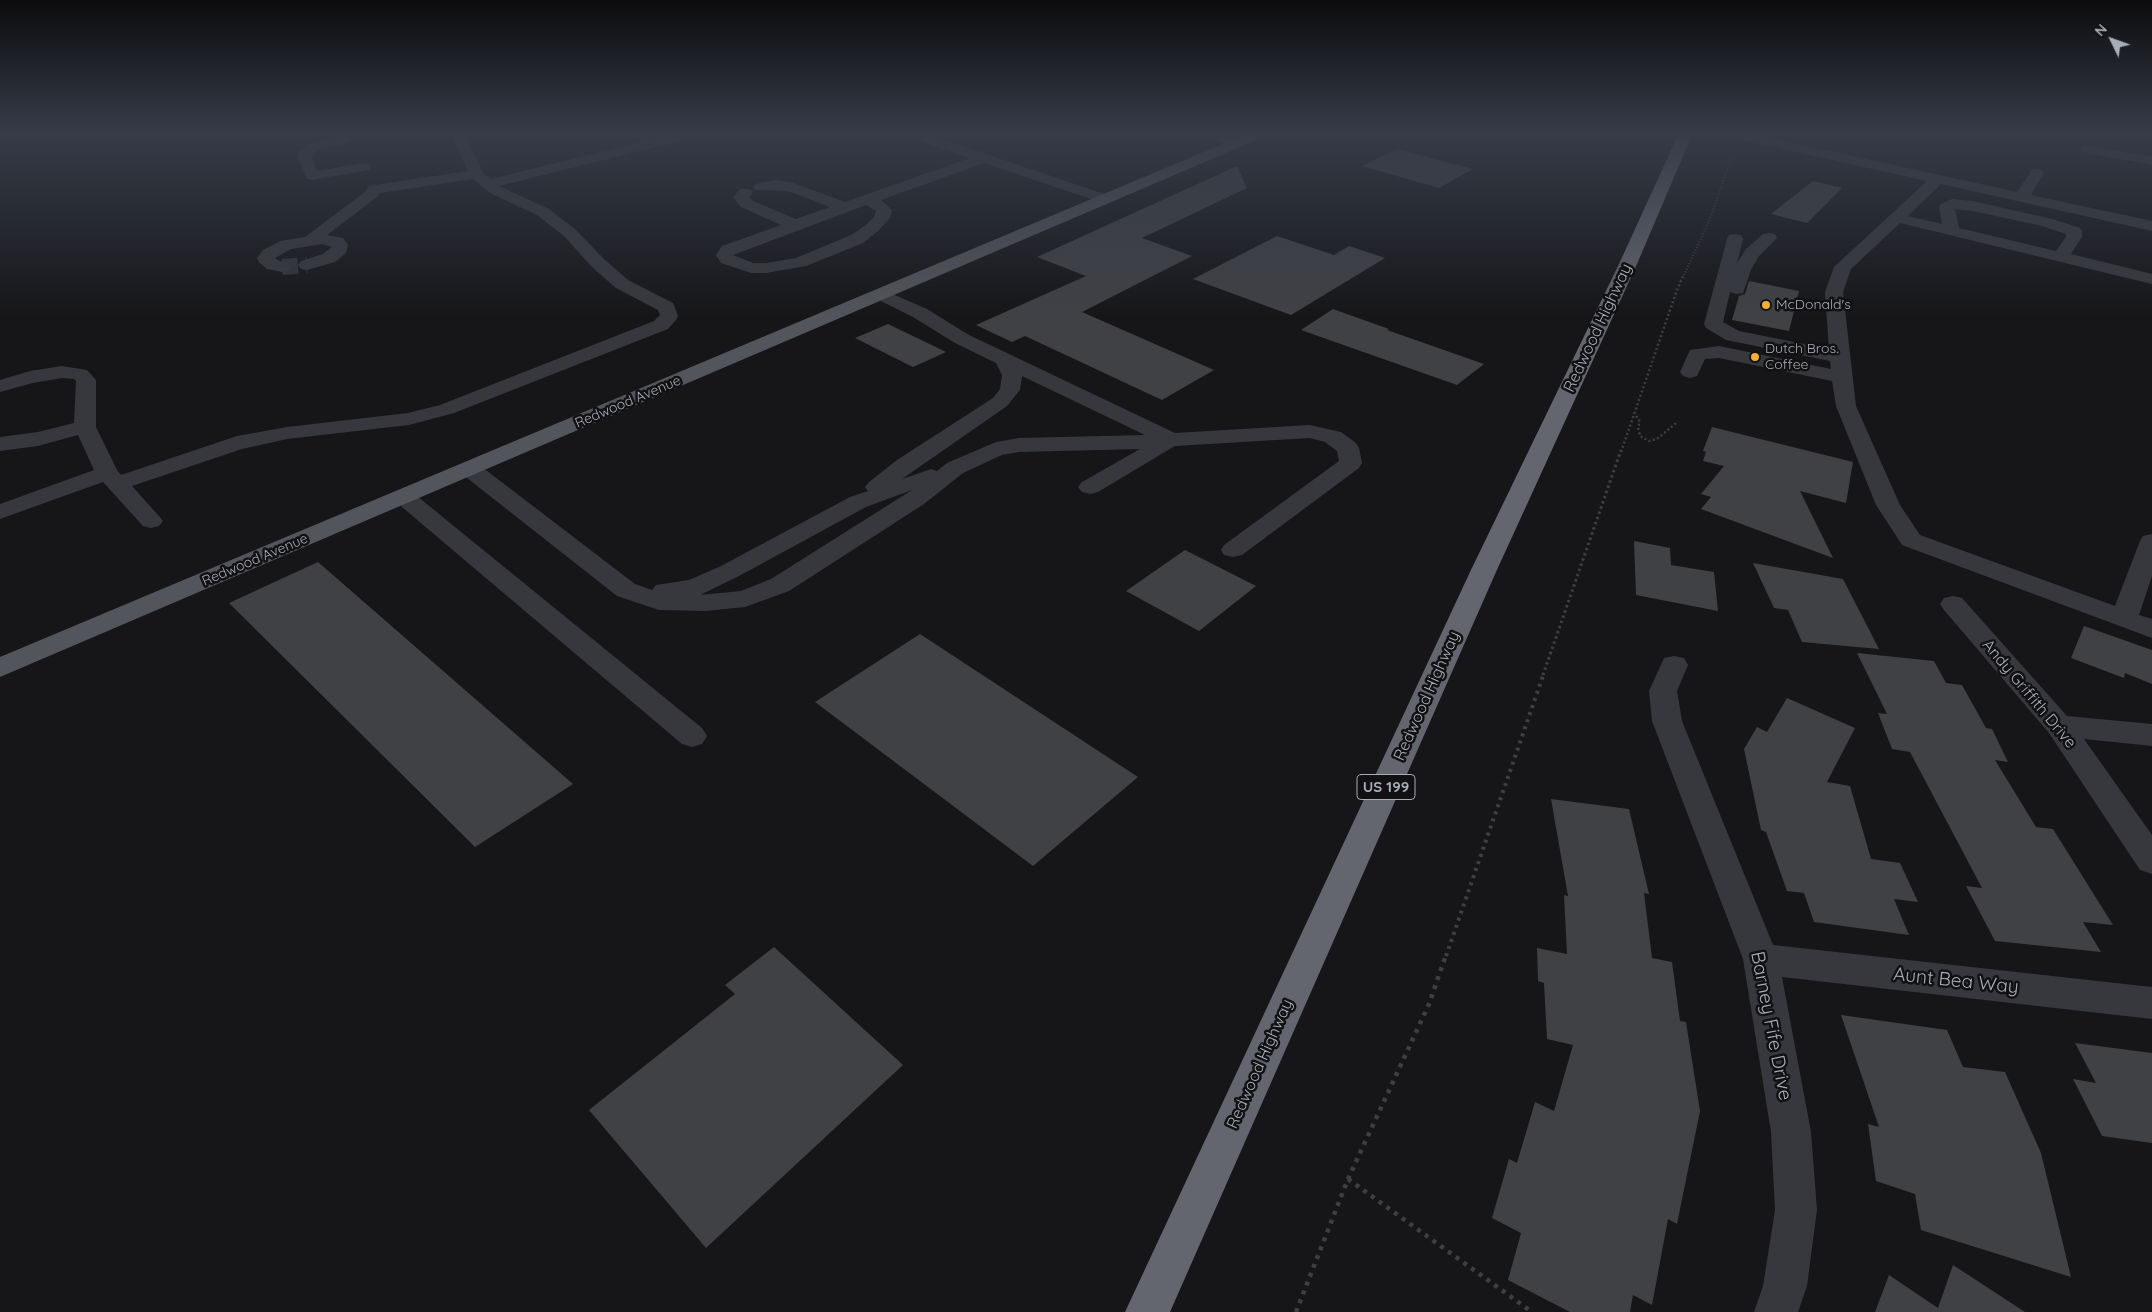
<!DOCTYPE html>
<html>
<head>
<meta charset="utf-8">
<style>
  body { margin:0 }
  #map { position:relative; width:2152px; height:1312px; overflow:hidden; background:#161618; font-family:Quicksand,sans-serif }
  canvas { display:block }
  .north { position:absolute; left:2087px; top:15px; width:50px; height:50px; -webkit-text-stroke:4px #111113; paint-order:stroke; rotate:312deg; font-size:14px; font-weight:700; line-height:20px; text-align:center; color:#a8adb8 }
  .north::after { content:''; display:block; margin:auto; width:18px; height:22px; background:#a8adb8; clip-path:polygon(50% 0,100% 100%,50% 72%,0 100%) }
</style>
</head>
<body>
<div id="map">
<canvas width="2152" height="1312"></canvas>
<div class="north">N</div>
</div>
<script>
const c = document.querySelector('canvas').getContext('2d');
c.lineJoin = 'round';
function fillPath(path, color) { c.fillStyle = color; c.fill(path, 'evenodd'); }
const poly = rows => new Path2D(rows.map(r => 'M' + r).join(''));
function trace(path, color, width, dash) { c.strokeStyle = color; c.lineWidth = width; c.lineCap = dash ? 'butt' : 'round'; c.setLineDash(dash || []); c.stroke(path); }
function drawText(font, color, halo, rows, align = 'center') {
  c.font = font + ' Quicksand,sans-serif'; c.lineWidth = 5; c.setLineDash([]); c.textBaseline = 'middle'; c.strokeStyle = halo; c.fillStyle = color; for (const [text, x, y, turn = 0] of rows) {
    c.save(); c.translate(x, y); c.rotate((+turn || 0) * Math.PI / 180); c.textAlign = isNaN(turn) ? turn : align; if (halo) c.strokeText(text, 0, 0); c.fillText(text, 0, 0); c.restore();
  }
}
const building = poly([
  [1397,149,1473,169,1439,188,1362,166],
  [1237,166,1247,188,1142,238,1192,256,1082,312,1214,370,1162,400,1025,336,1012,342,976,325,1086,276,1037,257],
  [1813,181,1842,188,1807,223,1771,214],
  [1277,236,1334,255,1349,246,1385,258,1291,315,1193,279],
  [1749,281,1799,291,1789,331,1732,320,1739,296,1745,294],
  [1333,309,1389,329,1387,330,1484,364,1457,385,1301,330],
  [888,324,946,352,913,367,855,338],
  [1712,427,1853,462,1846,503,1800,491,1833,558,1701,509,1711,497,1701,494,1724,466,1703,461,1706,452,1703,451],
  [1634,541,1670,548,1671,565,1714,572,1718,611,1636,595],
  [1185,550,1256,586,1199,631,1126,591],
  [318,562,573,784,475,847,229,603],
  [1753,563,1843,579,1879,649,1802,642,1788,610,1774,608],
  [2084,626,2152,650,2152,684,2125,673,2124,678,2071,658],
  [920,634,1138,777,1033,866,815,702],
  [1857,653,1934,661,1946,683,1962,685,1986,728,1992,729,2008,762,1995,760,2036,827,2053,829,2113,925,2083,922,2101,952,1995,941,1966,886,1982,888,1910,752,1892,749,1878,713,1887,714],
  [1787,698,1855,728,1827,782,1850,786,1871,859,1900,863,1918,902,1894,899,1909,935,1814,922,1804,893,1787,891,1766,832,1761,830,1744,749,1757,727,1767,732],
  [1551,799,1629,809,1649,894,1644,893,1652,958,1672,962,1680,1021,1686,1022,1700,1111,1677,1224,1668,1219,1652,1305,1633,1295,1630,1312,1570,1312,1508,1280,1521,1233,1492,1218,1509,1159,1517,1163,1535,1102,1554,1111,1573,1045,1547,1039,1544,983,1538,981,1537,948,1567,954,1564,895,1568,896],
  [774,947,903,1065,706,1248,589,1110,735,994,725,985],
  [1841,1015,1947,1030,1963,1067,2005,1072,2041,1153,2071,1277,1921,1230,1915,1194,1876,1181,1868,1124,1879,1127],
  [2075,1043,2152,1053,2152,1143,2102,1136,2073,1079,2096,1083],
  [1953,1265,2025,1312,1875,1312,1889,1275,1938,1308]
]);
const minorTunnel = poly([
  [639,137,647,135],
  [282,267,307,265]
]);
const pathFar4 = poly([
  [1684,275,1710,219,1732,156]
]);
const pathFar3 = poly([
  [1634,412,1640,422,1638,427,1640,436,1649,441,1657,439,1676,423],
  [1621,452,1677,290,1684,274]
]);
const pathFar2 = poly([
  [1543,675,1621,450]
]);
const pathFar1 = poly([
  [1446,956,1544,673]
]);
const path = poly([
  [1348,1179,1532,1312],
  [1296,1312,1348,1179,1429,1004,1446,955]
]);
const minor = poly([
  [345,135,351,139,349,142,316,151,311,156,317,171,364,163,369,164,371,167,369,170,312,180,307,179,297,155,299,152,306,145,345,135],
  [451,135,465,135,484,174,491,179,669,135,694,135,692,138,499,186,549,209,576,230,604,259,628,280,673,303,678,316,676,320,668,329,454,413,409,425,287,439,242,449,132,486,159,516,163,521,159,526,151,528,143,526,103,482,0,519,0,504,94,470,78,435,38,446,0,451,0,437,38,432,74,423,76,381,74,379,62,378,33,383,0,392,0,380,30,371,62,366,87,370,96,380,96,427,117,470,121,475,237,436,287,427,408,413,440,405,654,321,660,315,658,310,616,288,592,267,564,236,537,215,490,193,473,179,380,193,377,197,327,235,343,238,348,245,346,253,335,262,307,270,301,269,298,265,301,261,323,254,332,247,322,244,291,249,275,258,279,261,288,263,291,267,288,271,282,272,267,269,259,262,257,258,263,250,280,241,305,237,365,192,369,186,468,171,451,135],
  [909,135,930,135,1110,196,1113,199,1110,202,1105,204,1100,202,984,163,881,200,892,210,890,218,878,231,863,243,806,266,766,273,751,273,721,263,716,255,722,246,781,225,741,207,733,197,740,189,750,189,753,192,749,197,753,201,796,219,830,207,788,191,756,190,753,187,756,184,775,180,791,182,845,202,970,158,911,138,909,135],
  [866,205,876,211,874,217,866,225,851,235,796,258,766,263,753,263,733,255,866,205],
  [1203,135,1226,135,1243,140,1245,143,1238,147,1205,138,1203,135],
  [1730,135,1757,135,2017,192,2032,170,2037,169,2042,170,2044,173,2031,195,2152,221,2152,231,1941,184,1908,216,1942,224,1939,207,1941,204,1952,199,1973,201,2052,219,2080,228,2082,231,2082,237,2071,254,2152,274,2152,284,1900,223,1851,269,1843,292,1856,406,1900,505,1920,535,2115,606,2140,541,2143,536,2152,534,2152,576,2139,615,2152,619,2152,638,1902,545,1876,505,1836,406,1832,381,1719,358,1705,359,1697,376,1690,378,1683,376,1680,372,1690,350,1719,346,1831,369,1830,361,1726,340,1706,328,1704,324,1727,239,1729,235,1735,234,1741,235,1743,239,1737,263,1746,249,1763,234,1769,233,1775,234,1777,238,1759,256,1751,270,1743,293,1737,294,1730,292,1723,322,1739,331,1829,349,1825,292,1834,267,1927,181,1737,139,1730,135],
  [1955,209,1973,211,2042,226,2066,234,2066,237,2056,251,1959,228,1955,209],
  [2087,145,2152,157,2152,165,2082,152,2080,149,2082,146,2087,145],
  [881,289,927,309,969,335,1175,433,1310,425,1341,432,1356,443,1359,448,1362,463,1359,468,1242,555,1233,557,1224,555,1221,550,1224,545,1339,461,1337,451,1325,442,1310,438,1175,446,1098,492,1090,494,1082,492,1078,487,1082,482,1140,449,1019,452,1002,455,963,473,924,504,789,591,745,607,706,611,659,610,617,596,462,474,459,469,462,464,470,462,478,464,635,584,652,590,656,585,689,580,721,566,850,497,868,491,865,487,869,482,897,460,993,398,1000,389,1002,375,996,363,955,343,913,317,875,298,872,294,875,290,881,289],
  [1022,376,1145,435,1019,438,996,442,947,463,937,471,931,469,902,479,1007,406,1020,390,1022,376],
  [912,490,771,579,741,591,700,595,739,576,866,507,912,490],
  [404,490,412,492,702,728,707,736,702,744,692,747,682,744,396,502,392,497,396,492,404,490],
  [1953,596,1962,598,2067,716,2152,724,2152,746,2084,739,2152,835,2152,874,2140,870,2049,733,1944,610,1940,604,1944,598,1953,596],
  [1674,656,1684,658,1688,665,1677,691,1682,721,1773,945,2152,987,2152,1019,1782,977,1811,1132,1817,1210,1807,1286,1798,1312,1754,1312,1763,1286,1775,1210,1771,1132,1743,959,1652,721,1649,691,1664,658,1674,656]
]);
const major = poly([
  [1244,135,1263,135,1261,138,0,677,0,657,1244,135]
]);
const highway = poly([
  [1678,135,1692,135,1637,264,1496,572,1170,1312,1125,1312,1470,572,1619,264,1678,135]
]);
const markers = [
  [1766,305,5,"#f2b134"],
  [1755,357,5,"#f2b134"]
];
const farPoinames = [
  ["McDonald's",1776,305],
  ["Dutch Bros.",1765,349],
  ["Coffee",1765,365]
];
const farStreetnames = [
  ["Redwood Avenue",628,402,-23],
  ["Redwood Avenue",255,560,-23]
];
const shields = [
  [1386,787,58]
];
const shieldNames = [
  ["US 199",1386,787]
];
const streetNames = [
  ["Redwood Highway",1598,328,-65],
  ["Andy Griffith Drive",2029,694,50],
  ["Redwood Highway",1427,696,-66],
  ["Redwood Highway",1260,1064,-66]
];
const nearStreetnames = [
  ["Aunt Bea Way",1956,981,6],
  ["Barney Fife Drive",1771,1026,79]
];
fillPath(building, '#404145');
trace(minorTunnel, '#333438', 16, [16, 8]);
trace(pathFar4, '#3d3f44', 2, [1, 2]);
trace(pathFar3, '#3d3f44', 2.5, [2, 2.5]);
trace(pathFar2, '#3d3f44', 3, [2.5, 3]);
trace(pathFar1, '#3d3f44', 4, [3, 4.5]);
trace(path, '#3d3f44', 4.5, [4, 5.5]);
fillPath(minor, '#37383d');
fillPath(major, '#53555c');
fillPath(highway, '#63666e');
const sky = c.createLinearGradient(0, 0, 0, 319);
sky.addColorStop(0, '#0c0c0d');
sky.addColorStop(0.42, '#363c48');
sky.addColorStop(1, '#363c4800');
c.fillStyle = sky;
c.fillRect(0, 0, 2152, 319);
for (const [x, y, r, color] of markers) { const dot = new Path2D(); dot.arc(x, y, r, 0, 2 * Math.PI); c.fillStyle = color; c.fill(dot); trace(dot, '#111113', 2); }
drawText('14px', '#a8adb8', '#111113', farPoinames, 'left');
drawText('14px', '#a8adb8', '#111113', farStreetnames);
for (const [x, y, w] of shields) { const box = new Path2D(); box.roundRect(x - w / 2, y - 12.5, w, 25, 4); c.fillStyle = '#111113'; c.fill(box); trace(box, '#a8adb8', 1); }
drawText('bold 15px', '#a8adb8', null, shieldNames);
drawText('16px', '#a8adb8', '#111113', streetNames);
drawText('19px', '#a8adb8', '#111113', nearStreetnames);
</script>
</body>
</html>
